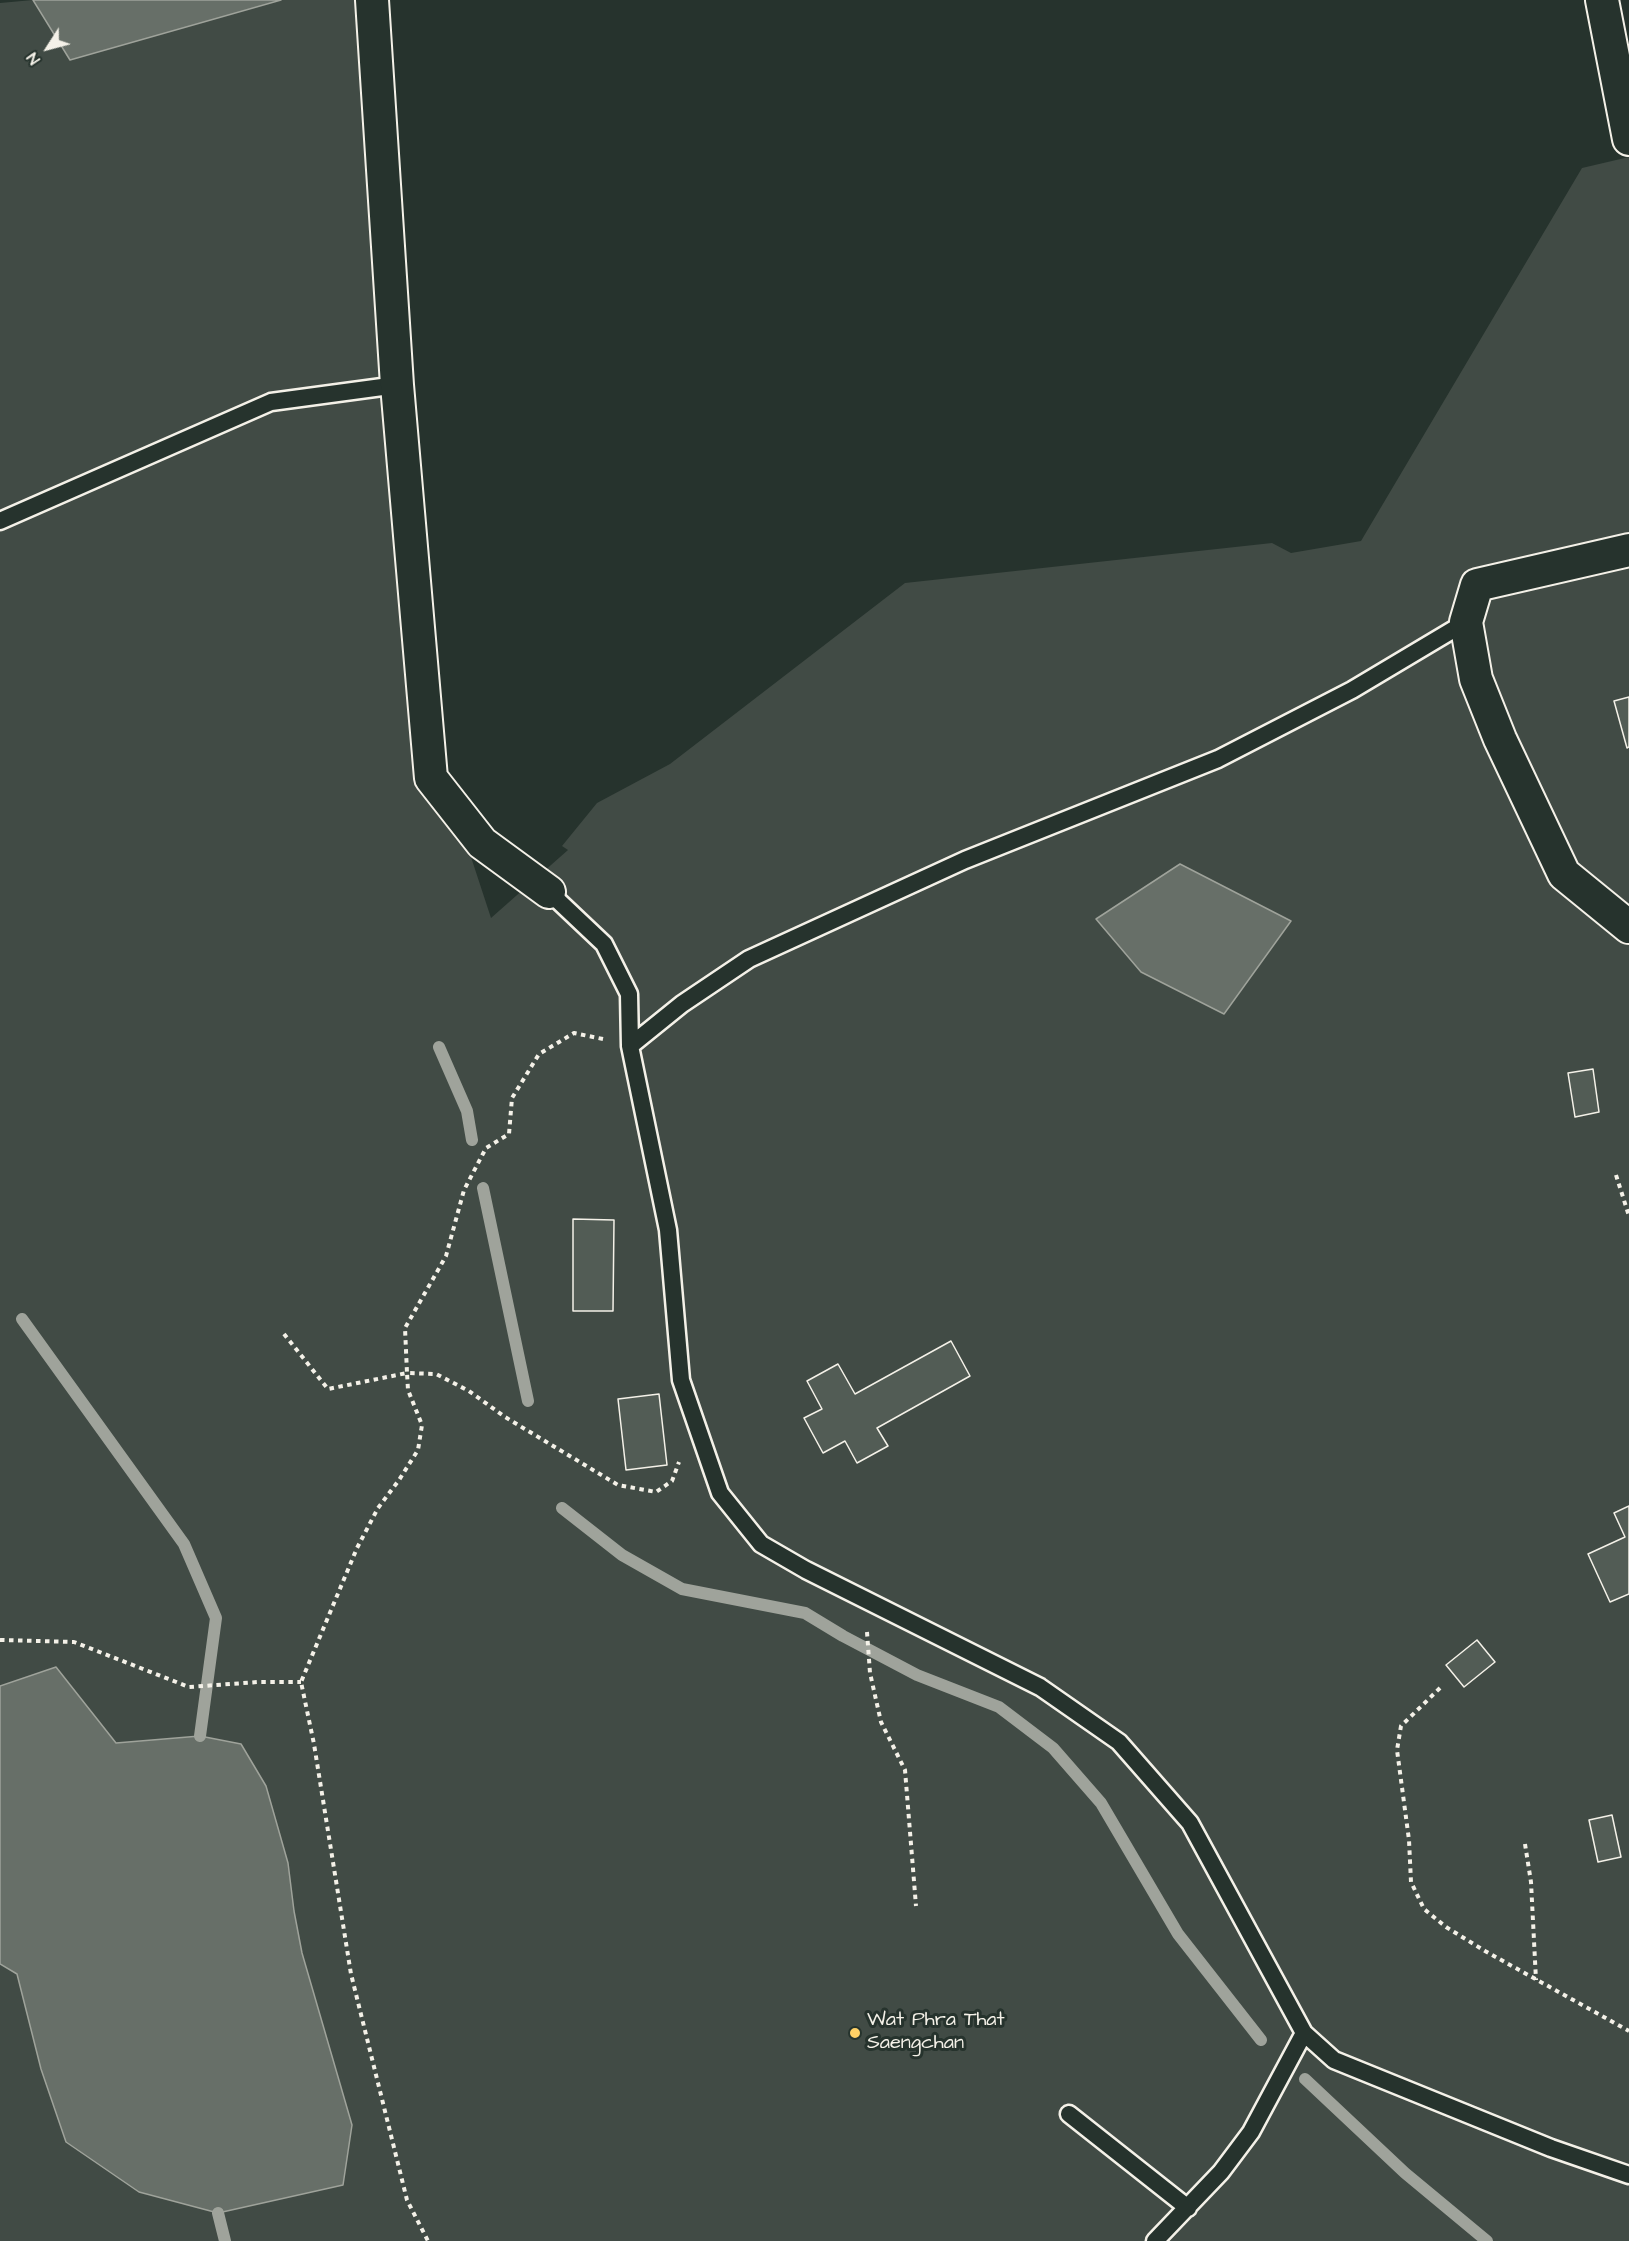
<!DOCTYPE html>
<html>
<head>
<meta charset="utf-8">
<style>
  body { margin:0 }
  #map { position:relative; width:1629px; height:2241px; overflow:hidden; background:#26332d; font-family:"Architects Daughter",sans-serif }
  canvas { display:block }
  .north { position:absolute; left:18px; top:18px; width:60px; height:60px; -webkit-text-stroke:4px #26332d; paint-order:stroke; rotate:234deg; font-size:16px; font-weight:700; line-height:24px; text-align:center; color:#f4f1e8 }
  .north::after { content:''; display:block; margin:auto; width:21px; height:27px; background:#f4f1e8; clip-path:polygon(50% 0,100% 100%,50% 72%,0 100%) }
</style>
</head>
<body>
<div id="map">
<canvas width="1629" height="2241"></canvas>
<div class="north">N</div>
</div>
<script>
const c = document.querySelector('canvas').getContext('2d');
c.lineJoin = 'round';
function fillPath(path, color) { c.fillStyle = color; c.fill(path, 'evenodd'); }
const poly = rows => new Path2D(rows.map(r => 'M' + r).join(''));
function trace(path, color, width, dash) { c.strokeStyle = color; c.lineWidth = width; c.lineCap = dash ? 'butt' : 'round'; c.setLineDash(dash || []); c.stroke(path); }
function drawText(font, color, halo, rows, align = 'center') {
  c.font = font + ' "Architects Daughter",sans-serif'; c.lineWidth = 6; c.setLineDash([]); c.textBaseline = 'middle'; c.strokeStyle = halo; c.fillStyle = color; for (const [text, x, y, turn = 0] of rows) {
    c.save(); c.translate(x, y); c.rotate((+turn || 0) * Math.PI / 180); c.textAlign = isNaN(turn) ? turn : align; if (halo) c.strokeText(text, 0, 0); c.fillText(text, 0, 0); c.restore();
  }
}
const green = poly([
  [33,0,70,60,281,0,355,0,414,758,422,793,470,854,491,918,568,850,562,846,597,803,670,764,905,583,1272,543,1291,553,1361,541,1582,168,1629,157,1629,2241,0,2241,0,3]
]);
const water = poly([
  [33,0,281,0,70,60,33,0],
  [1180,864,1291,921,1224,1014,1141,972,1096,919,1180,864],
  [56,1667,116,1743,200,1736,241,1744,266,1786,288,1863,294,1911,302,1953,352,2125,343,2185,218,2213,139,2192,66,2142,41,2069,17,1974,0,1964,0,1686,56,1667]
]);
const stream = poly([
  [439,1047,467,1111,472,1140],
  [483,1188,528,1401],
  [22,1319,184,1544,216,1618,200,1736],
  [562,1508,622,1555,682,1589,805,1613,843,1636,917,1675,999,1707,1053,1748,1101,1803,1178,1934,1261,2040],
  [1305,2079,1405,2173,1487,2241],
  [218,2213,225,2241]
]);
const building = poly([
  [1629,697,1629,747,1627,748,1614,701,1629,697],
  [1593,1069,1599,1112,1575,1117,1568,1073,1593,1069],
  [573,1219,614,1220,613,1311,573,1311,573,1219],
  [951,1341,970,1376,877,1428,888,1446,857,1463,845,1441,823,1453,804,1418,822,1409,807,1381,838,1364,855,1394,951,1341],
  [659,1394,667,1465,626,1470,618,1399,659,1394],
  [1629,1506,1629,1594,1610,1602,1588,1554,1625,1537,1614,1513,1629,1506],
  [1477,1640,1495,1662,1464,1687,1446,1665,1477,1640],
  [1612,1815,1621,1857,1598,1862,1589,1820,1612,1815]
]);
const path = poly([
  [603,1039,574,1033,539,1054,512,1098,509,1134,486,1148,464,1190,446,1256,405,1328,407,1373,436,1374,469,1391,505,1417,618,1485,656,1492,672,1481,679,1462],
  [1616,1175,1629,1216],
  [284,1334,328,1389,407,1373,408,1390,422,1425,418,1450,399,1480,378,1508,357,1548,301,1682,314,1744,351,1974,407,2200,428,2241],
  [867,1632,870,1673,881,1722,905,1770,916,1906],
  [0,1640,74,1642,189,1687,258,1682,301,1682],
  [1440,1688,1401,1726,1397,1750,1409,1840,1411,1882,1424,1909,1446,1927,1485,1951,1629,2031],
  [1525,1844,1531,1882,1536,1980]
]);
const lane = poly([
  [0,521,271,402,397,385],
  [549,892,604,944,629,994,630,1046,668,1230,681,1380,720,1493,761,1544,806,1570,1040,1687,1119,1742,1190,1823,1304,2033,1334,2060,1551,2148,1629,2175],
  [630,1046,682,1004,749,959,965,860,1218,759,1352,690,1466,622],
  [1069,2114,1188,2208],
  [1155,2241,1221,2172,1251,2132,1304,2033]
]);
const street = poly([
  [372,0,397,385,431,778,482,843,549,892],
  [1602,0,1629,139],
  [1629,550,1477,585,1466,622,1476,679,1500,739,1564,874,1629,927]
]);
const markers = [
  [855,2033,6,"#ffd166"]
];
const poiNames = [
  ["Wat Phra That",867,2021],
  ["Saengchan",867,2044]
];
fillPath(green, '#414b45');
fillPath(water, '#676f68');
trace(water, '#9fa39b', 1.5);
trace(stream, '#9fa39b', 12);
fillPath(building, '#525c55');
trace(building, '#f4f1e8', 1.5);
trace(lane, '#f4f1e8', 21);
trace(street, '#f4f1e8', 36);
trace(path, '#f4f1e8', 4, [4.5, 4.5]);
trace(lane, '#26332d', 16);
trace(street, '#26332d', 32);
for (const [x, y, r, color] of markers) { const dot = new Path2D(); dot.arc(x, y, r, 0, 2 * Math.PI); c.fillStyle = color; c.fill(dot); trace(dot, '#26332d', 2); }
drawText('20px', '#f4f1e8', '#26332d', poiNames, 'left');
</script>
</body>
</html>
